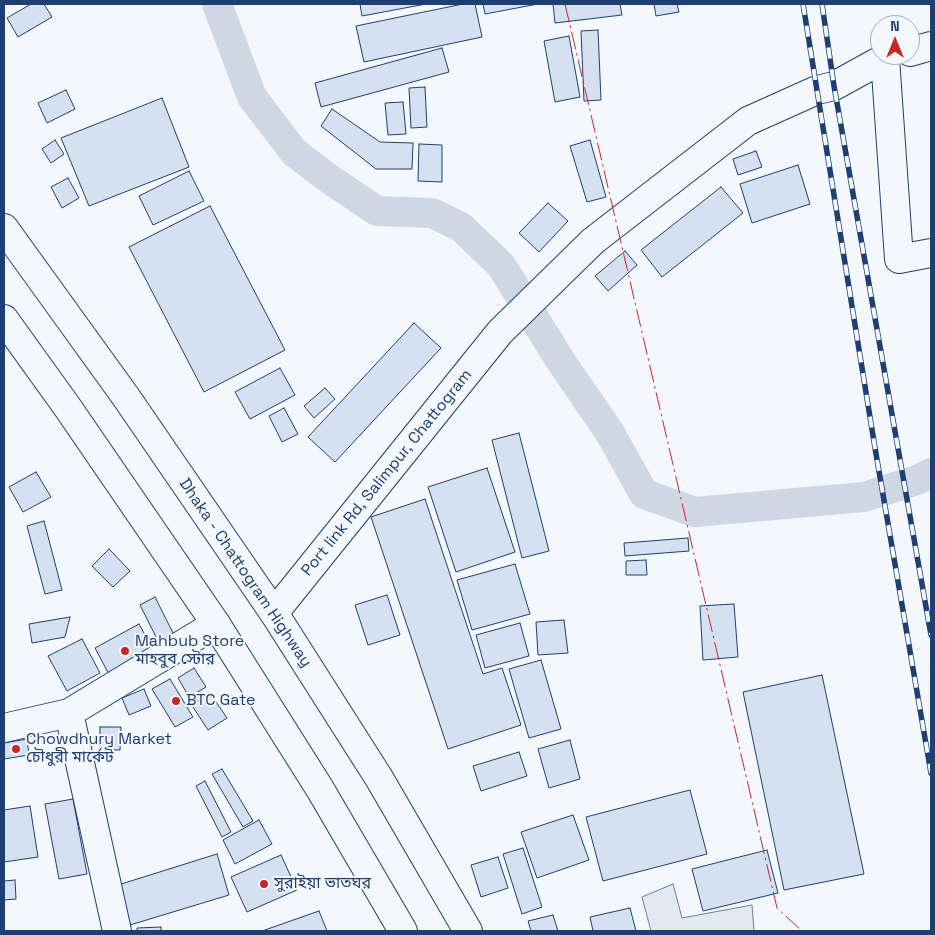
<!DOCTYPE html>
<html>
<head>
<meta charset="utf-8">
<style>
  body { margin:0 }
  #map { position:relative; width:935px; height:935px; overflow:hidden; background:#f4f7fb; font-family:"Space Grotesk",sans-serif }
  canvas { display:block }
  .frame { position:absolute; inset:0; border:5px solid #1d3f73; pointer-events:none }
  .north { position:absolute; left:870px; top:15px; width:50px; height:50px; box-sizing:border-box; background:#f4f7fb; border:1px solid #9eadc5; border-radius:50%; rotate:0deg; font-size:14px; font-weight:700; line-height:20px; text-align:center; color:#1d3f73 }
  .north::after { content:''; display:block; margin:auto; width:18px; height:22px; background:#c62828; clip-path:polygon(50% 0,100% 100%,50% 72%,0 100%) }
</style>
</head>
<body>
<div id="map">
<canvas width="935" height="935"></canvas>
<div class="frame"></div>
<div class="north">N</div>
</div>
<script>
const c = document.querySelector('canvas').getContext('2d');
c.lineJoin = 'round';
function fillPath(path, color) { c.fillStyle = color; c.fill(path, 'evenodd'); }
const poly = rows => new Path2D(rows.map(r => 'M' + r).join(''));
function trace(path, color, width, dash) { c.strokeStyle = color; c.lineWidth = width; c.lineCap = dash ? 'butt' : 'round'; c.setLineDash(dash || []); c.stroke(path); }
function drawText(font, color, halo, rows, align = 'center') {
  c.font = font + ' "Space Grotesk","Noto Sans Bengali",sans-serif'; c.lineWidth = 4; c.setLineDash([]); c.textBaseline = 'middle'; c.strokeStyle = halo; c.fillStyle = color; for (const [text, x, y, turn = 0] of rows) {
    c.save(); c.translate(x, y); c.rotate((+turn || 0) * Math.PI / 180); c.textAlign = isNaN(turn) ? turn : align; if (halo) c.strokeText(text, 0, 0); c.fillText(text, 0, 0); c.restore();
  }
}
const green = poly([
  [673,884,682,918,752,905,754,931,651,931,642,897,673,884]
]);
const canal = poly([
  [217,4,252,97,294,152,328,178,377,211,432,213,461,227,501,265,560,360,610,433,644,494,695,512,864,497,917,480,931,473]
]);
const building = poly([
  [31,4,44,4,52,17,18,37,7,18,31,4],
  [360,4,426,4,362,16,360,4],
  [463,4,475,4,482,37,364,62,356,26,463,4],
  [483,4,538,4,485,14,483,4],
  [553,4,620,4,622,15,555,23,553,4],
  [654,4,677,4,679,12,656,16,654,4],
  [598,30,601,100,584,101,581,31,598,30],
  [569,36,580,97,555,102,544,41,569,36],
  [442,48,449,72,321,107,315,83,442,48],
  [425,87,427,127,411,128,409,88,425,87],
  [66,90,75,109,47,123,38,103,66,90],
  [162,98,189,167,89,206,61,138,162,98],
  [403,102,406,134,388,135,385,103,403,102],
  [332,109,380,142,413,143,412,169,376,169,321,126,332,109],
  [55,140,64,154,51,163,42,149,55,140],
  [590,140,606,197,587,202,570,146,590,140],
  [419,144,442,145,442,182,418,181,419,144],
  [756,151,762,167,738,175,733,159,756,151],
  [798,165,810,204,752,223,740,184,798,165],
  [189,171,204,201,153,225,139,196,189,171],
  [68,178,79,198,62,208,51,187,68,178],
  [721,187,743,213,662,277,641,250,721,187],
  [548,203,568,221,539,252,519,233,548,203],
  [210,206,285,350,204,392,129,247,210,206],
  [625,251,637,265,608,291,595,276,625,251],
  [414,323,441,348,335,462,308,437,414,323],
  [280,368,295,395,250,419,235,392,280,368],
  [325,388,335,399,314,418,304,406,325,388],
  [284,408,298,434,282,442,269,416,284,408],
  [519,433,549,551,522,558,492,440,519,433],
  [487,468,515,552,456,572,428,487,487,468],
  [36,472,51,497,23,512,9,487,36,472],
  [425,499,483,674,502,668,521,725,448,749,371,517,425,499],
  [44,521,62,590,45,594,27,526,44,521],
  [688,538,689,551,625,556,624,543,688,538],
  [109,549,130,571,113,587,92,566,109,549],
  [646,560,647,575,626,575,626,561,646,560],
  [515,564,530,614,472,630,457,580,515,564],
  [387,595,400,635,368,645,355,605,387,595],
  [155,597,174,635,159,643,140,605,155,597],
  [734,604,738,657,703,660,700,606,734,604],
  [70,617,65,637,32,643,29,624,70,617],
  [564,620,568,653,538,655,536,622,564,620],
  [520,623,529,656,485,668,476,635,520,623],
  [139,624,155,653,111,678,95,648,139,624],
  [82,639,100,673,67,691,48,656,82,639],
  [541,660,561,729,529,738,509,669,541,660],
  [194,668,206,687,189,697,178,678,194,668],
  [822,675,864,874,784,890,743,692,822,675],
  [170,679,193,717,175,727,152,689,170,679],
  [144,689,151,706,129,715,122,698,144,689],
  [210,693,227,718,208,730,191,704,210,693],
  [100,727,121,727,120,750,100,750,100,727],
  [27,739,29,755,4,759,4,743,27,739],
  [570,740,580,779,549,788,538,749,570,740],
  [519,752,527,776,481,791,473,766,519,752],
  [222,769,253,821,243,827,212,774,222,769],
  [205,781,231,832,222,837,196,786,205,781],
  [690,790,707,854,603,881,586,817,690,790],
  [73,799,87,874,59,879,45,804,73,799],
  [30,806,38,857,4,862,4,810,30,806],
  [573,815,589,860,537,878,521,832,573,815],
  [259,820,272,844,235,864,223,840,259,820],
  [523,848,542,907,522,914,503,854,523,848],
  [767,850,778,893,703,911,692,869,767,850],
  [217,854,229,895,130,925,118,885,217,854],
  [281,855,297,890,247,912,231,877,281,855],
  [498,857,508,888,481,897,471,865,498,857],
  [15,880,16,899,4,900,4,881,15,880],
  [630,908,636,931,593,931,590,917,630,908],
  [319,911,327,931,262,931,319,911],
  [553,915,558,931,531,931,528,921,553,915],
  [161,927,161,931,137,931,137,928,161,927]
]);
const minor = poly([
  [910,52,931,46],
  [274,613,500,332,593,241,748,121,817,90,834,86,885,58,899,259,931,253],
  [69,713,117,931],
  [4,728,69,713,216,624]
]);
const highway = poly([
  [4,228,126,397,274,613,379,778,468,931],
  [4,319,68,408,216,624,320,789,403,931]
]);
const rail = poly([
  [803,4,875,448,931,773],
  [822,4,834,86,931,635]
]);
const power = poly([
  [565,4,777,908,802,931]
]);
const markers = [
  [125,651,5,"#c62828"],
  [176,701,5,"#c62828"],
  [16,749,5,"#c62828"],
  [264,884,5,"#c62828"]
];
const streetNames = [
  ["Port link Rd, Salimpur, Chattogram",387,473,-51],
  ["Dhaka - Chattogram Highway",245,573,56]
];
const poiNames = [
  ["Mahbub Store",135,642],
  ["মাহবুব স্টোর",135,660],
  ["BTC Gate",186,701],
  ["Chowdhury Market",26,740],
  ["চৌধুরী মার্কেট",26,758],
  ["সুরাইয়া ভাতঘর",274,884]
];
fillPath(green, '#e3e9f0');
trace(green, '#687fa3', 1);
trace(canal, '#cfd7e4', 30);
fillPath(building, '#d5e0f0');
trace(building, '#1d3f73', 1);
trace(minor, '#1d3f73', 30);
trace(highway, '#1d3f73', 30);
trace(minor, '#f4f7fb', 28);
trace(highway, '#f4f7fb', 28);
trace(rail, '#1d3f73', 5.5);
trace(rail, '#f4f7fb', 4, [11]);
trace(power, '#c62828', 1, [18, 4, 2.5, 4]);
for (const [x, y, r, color] of markers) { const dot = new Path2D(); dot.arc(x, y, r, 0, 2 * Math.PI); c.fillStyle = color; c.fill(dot); trace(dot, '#f4f7fb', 2); }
drawText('16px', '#1d3f73', '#f4f7fb', streetNames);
drawText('16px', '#1d3f73', '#f4f7fb', poiNames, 'left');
</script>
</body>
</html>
